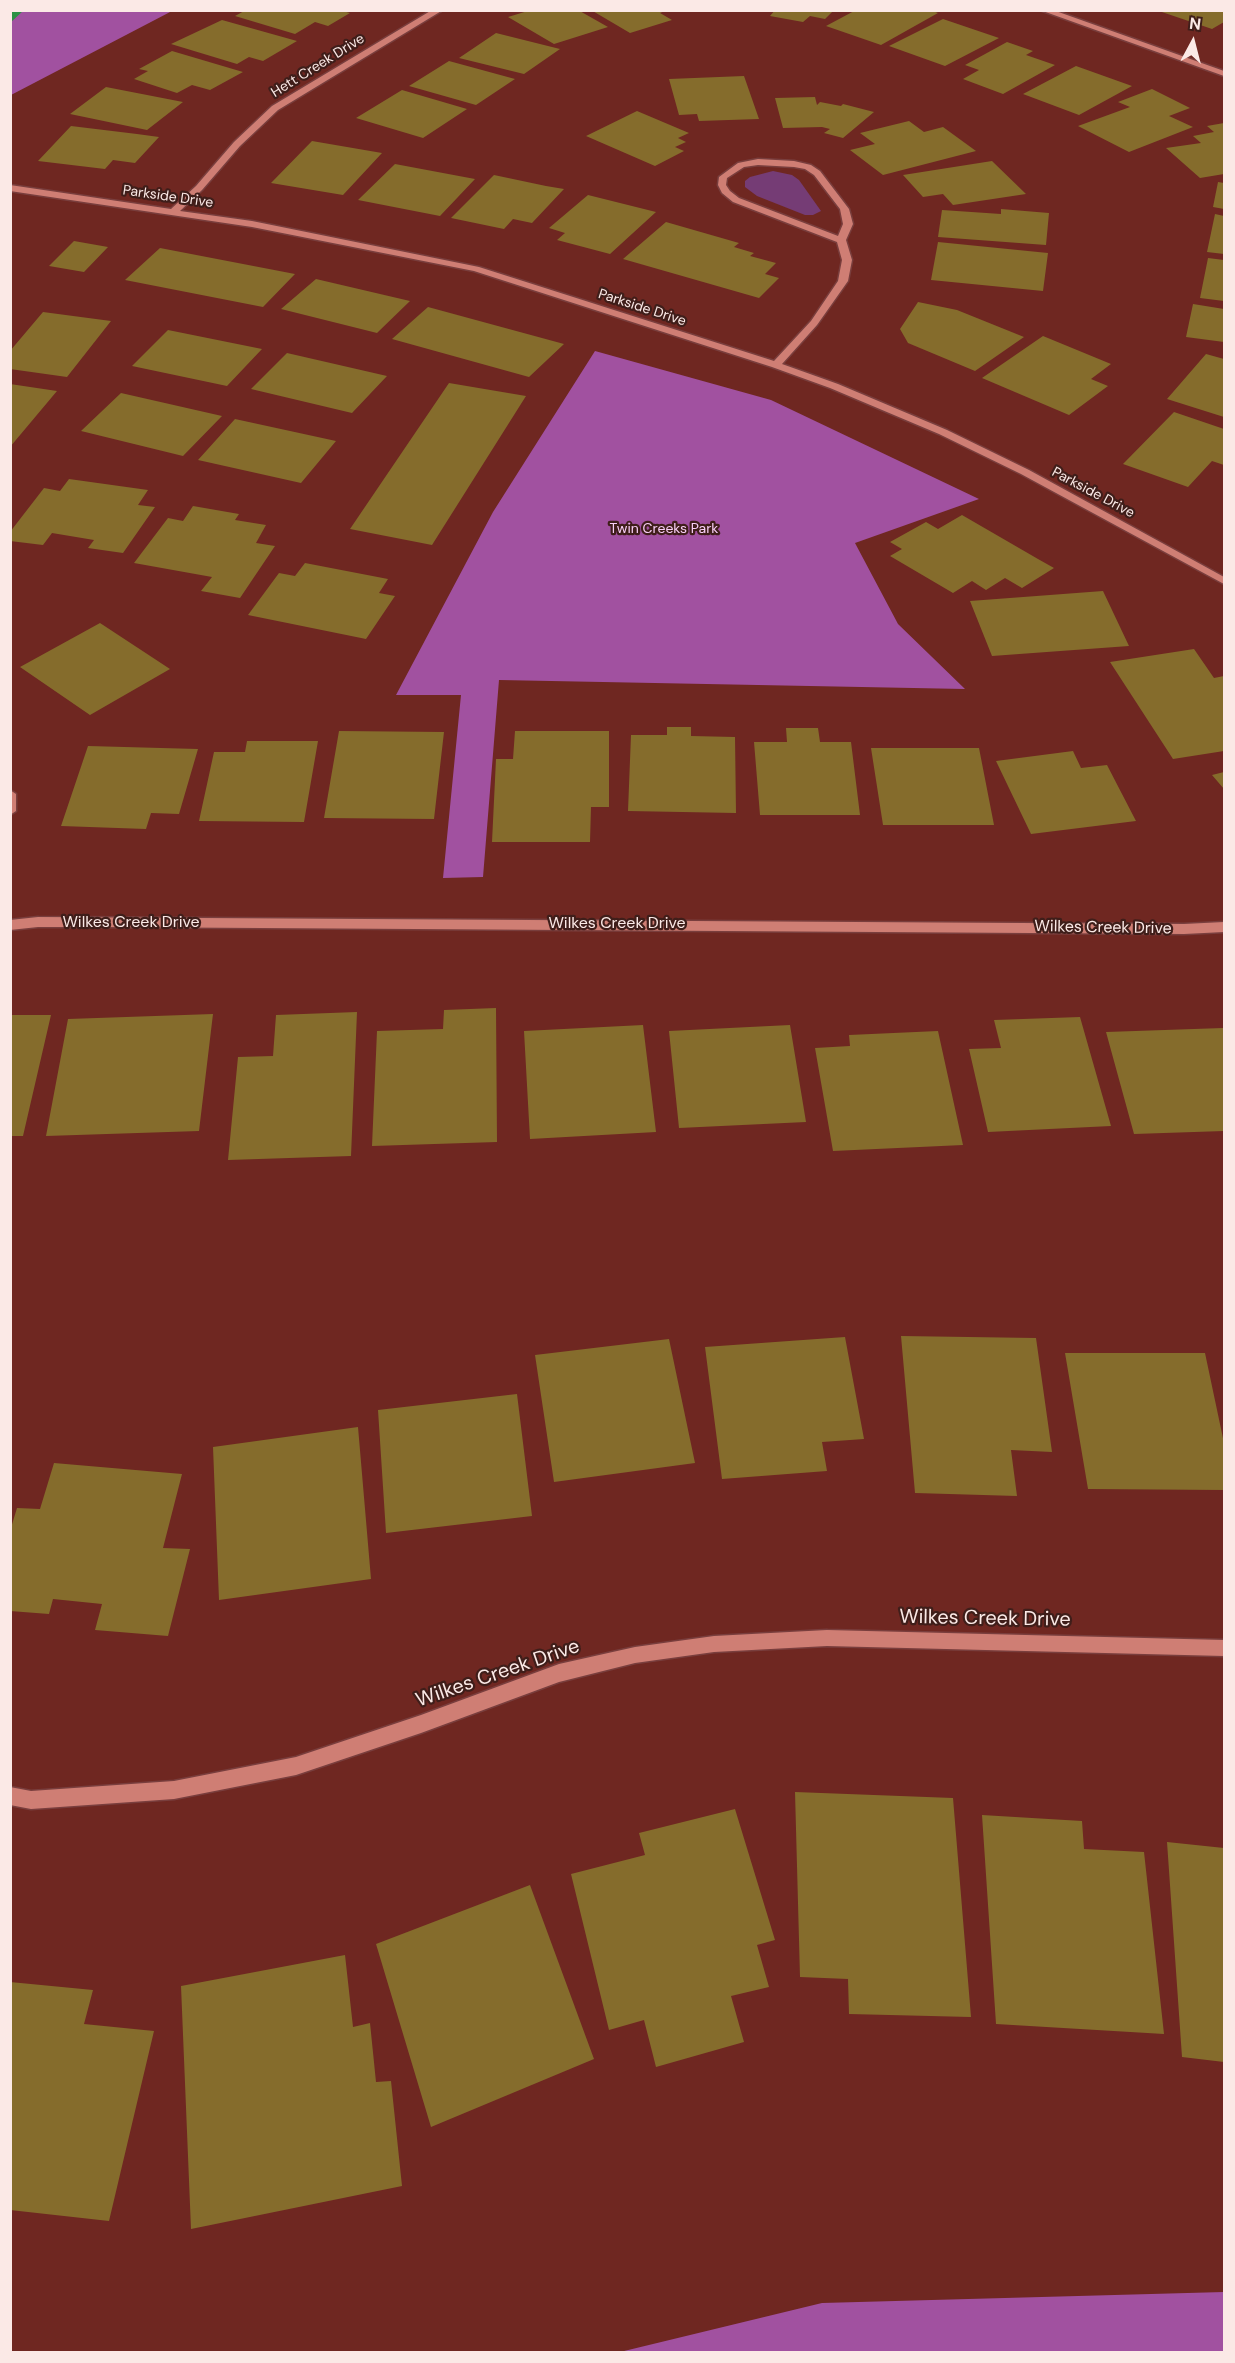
<!DOCTYPE html>
<html>
<head>
<meta charset="utf-8">
<style>
  body { margin:0 }
  #map { position:relative; width:1235px; height:2363px; overflow:hidden; background:#6f2721; font-family:"DM Sans",sans-serif }
  canvas { display:block }
  .frame { position:absolute; inset:0; border:12px solid #fbe9e6; pointer-events:none }
  .north { position:absolute; left:1163px; top:12px; width:60px; height:60px; -webkit-text-stroke:4px #3f1e1a; paint-order:stroke; rotate:7deg; font-size:16px; font-weight:700; line-height:24px; text-align:center; color:#fbe9e6 }
  .north::after { content:''; display:block; margin:auto; width:21px; height:27px; background:#fbe9e6; clip-path:polygon(50% 0,100% 100%,50% 72%,0 100%) }
</style>
</head>
<body>
<div id="map">
<canvas width="1235" height="2363"></canvas>
<div class="frame"></div>
<div class="north">N</div>
</div>
<script>
const c = document.querySelector('canvas').getContext('2d');
c.lineJoin = 'round';
function fillPath(path, color) { c.fillStyle = color; c.fill(path, 'evenodd'); }
const poly = rows => new Path2D(rows.map(r => 'M' + r).join(''));
function trace(path, color, width, dash) { c.strokeStyle = color; c.lineWidth = width; c.lineCap = dash ? 'butt' : 'round'; c.setLineDash(dash || []); c.stroke(path); }
function drawText(font, color, halo, rows, align = 'center') {
  c.font = font + ' "DM Sans",sans-serif'; c.lineWidth = 4.5; c.setLineDash([]); c.textBaseline = 'middle'; c.strokeStyle = halo; c.fillStyle = color; for (const [text, x, y, turn = 0] of rows) {
    c.save(); c.translate(x, y); c.rotate((+turn || 0) * Math.PI / 180); c.textAlign = isNaN(turn) ? turn : align; if (halo) c.strokeText(text, 0, 0); c.fillText(text, 0, 0); c.restore();
  }
}
const green = poly([
  [773,171,792,175,799,180,821,211,813,215,805,215,757,196,745,187,745,181,750,177]
]);
const forest = poly([
  [11,10,172,10,172,11,11,95],
  [595,351,771,400,979,499,855,543,898,624,965,689,499,680,483,877,443,878,461,695,396,695,493,512],
  [1224,2292,1224,2352,620,2352,822,2303]
]);
const stream = poly([
  [13,10,24,10,10,23,10,13,13,10]
]);
const building = poly([
  [246,10,339,10,350,13,328,26,315,22,295,34,235,16],
  [531,10,578,10,608,27,554,44,508,17],
  [591,10,667,10,660,13,672,20,630,33],
  [775,10,834,10,825,19,810,16,803,22,770,16],
  [856,10,930,10,938,13,881,45,826,26],
  [1156,10,1224,10,1224,22,1212,29],
  [943,19,999,38,945,66,889,46],
  [222,20,297,41,263,61,249,57,237,64,171,44],
  [496,33,560,49,524,74,459,58],
  [1007,42,1033,51,1026,55,1055,65,1003,94,963,79,979,70,965,65],
  [172,51,243,72,210,90,192,85,177,93,134,79,148,71,139,69],
  [449,61,515,79,476,105,409,86],
  [1076,66,1132,86,1079,115,1023,94],
  [744,76,759,119,699,121,697,114,679,115,669,79],
  [106,87,183,102,147,130,70,114],
  [1152,89,1190,108,1169,116,1193,127,1129,152,1078,126,1130,107,1118,102],
  [402,90,467,109,423,138,356,118],
  [815,97,817,105,820,102,841,106,843,104,874,112,843,138,824,133,830,129,822,127,783,128,775,98],
  [637,111,689,133,678,138,686,142,675,147,684,151,655,166,586,136],
  [909,121,924,132,943,127,976,151,883,175,850,150,875,144,860,133],
  [1224,123,1224,174,1200,178,1166,148,1201,143,1193,136,1214,132,1207,126],
  [71,126,137,134,159,137,135,163,113,160,105,169,38,161],
  [312,141,382,153,343,195,271,183],
  [992,161,1026,194,953,205,943,194,923,197,903,175],
  [395,164,475,179,440,216,358,200],
  [494,175,546,186,564,189,532,223,513,219,504,229,451,218],
  [1218,182,1224,183,1224,209,1213,207],
  [588,195,656,212,610,254,557,240,565,233,549,228],
  [1001,209,1049,213,1046,245,938,237,942,210,1001,214],
  [1215,214,1224,216,1224,254,1207,252],
  [666,222,739,243,734,247,754,253,750,256,776,263,765,274,779,278,759,298,623,259],
  [74,241,108,247,84,272,49,266],
  [938,242,1048,253,1043,291,931,280],
  [160,248,295,274,263,307,125,280],
  [1208,258,1224,260,1224,301,1200,298],
  [316,279,410,301,377,333,281,309],
  [918,302,957,310,1024,337,975,371,908,343,900,329],
  [1193,304,1224,309,1224,342,1186,337],
  [428,307,564,344,529,377,392,339],
  [43,312,111,321,67,377,10,369,10,351],
  [168,330,262,349,227,386,132,366],
  [1043,336,1111,364,1091,379,1108,386,1069,415,982,378],
  [287,353,387,376,352,413,251,389],
  [1206,354,1224,359,1224,417,1167,399],
  [449,383,526,396,432,545,350,529],
  [10,384,57,391,10,447],
  [121,393,222,416,183,456,81,431],
  [1174,412,1224,429,1224,465,1212,461,1188,487,1123,464],
  [235,419,336,441,301,483,198,460],
  [69,479,148,490,138,505,155,507,123,553,88,548,94,540,52,533,43,545,10,541,10,532,44,488,60,491],
  [193,506,239,514,235,520,266,525,256,543,275,546,240,598,201,591,212,577,134,563,168,518,183,521],
  [962,515,1038,559,1054,568,1022,588,1005,578,986,590,972,581,953,593,890,556,902,549,890,542,926,522,938,529],
  [305,563,388,579,379,593,395,596,366,639,248,615,279,573,295,576],
  [1103,591,1129,646,992,656,970,601],
  [100,623,170,669,90,715,20,667],
  [1194,649,1214,678,1224,676,1224,751,1173,759,1110,662],
  [667,727,691,727,691,736,735,737,736,813,628,811,631,735,667,735],
  [786,728,818,728,820,742,851,742,860,815,760,815,754,742,787,742],
  [339,731,444,732,434,819,324,818],
  [515,731,609,731,609,807,591,807,590,842,492,842,496,759,513,759],
  [247,741,318,741,304,822,199,821,214,752,245,752],
  [88,746,198,749,179,814,151,813,146,829,61,826],
  [871,748,979,748,994,825,883,825],
  [1073,751,1081,768,1107,765,1136,821,1031,834,996,761],
  [1224,772,1224,789,1212,775],
  [496,1008,497,1142,372,1146,377,1031,443,1029,444,1010],
  [357,1012,351,1156,228,1160,238,1057,273,1056,276,1015],
  [213,1014,199,1131,46,1136,68,1019],
  [10,1015,51,1015,23,1136,10,1136],
  [1080,1017,1111,1126,988,1132,969,1049,1001,1048,994,1020],
  [643,1025,656,1132,530,1139,524,1031],
  [790,1025,806,1122,679,1128,669,1031],
  [1223,1028,1224,1131,1134,1134,1106,1032],
  [938,1031,963,1145,833,1151,815,1048,850,1046,849,1035],
  [901,1336,1036,1338,1052,1452,1011,1450,1017,1496,915,1493],
  [845,1337,864,1439,822,1442,827,1471,722,1479,705,1347],
  [669,1339,695,1463,554,1482,535,1355],
  [1065,1353,1205,1353,1224,1443,1224,1490,1088,1489],
  [517,1394,532,1516,386,1533,378,1410],
  [358,1427,371,1579,219,1600,213,1447],
  [54,1463,182,1474,163,1548,190,1549,168,1636,95,1630,102,1604,53,1599,49,1614,10,1611,10,1531,17,1508,40,1509],
  [795,1792,953,1798,971,2017,849,2014,848,1979,800,1977],
  [735,1809,775,1940,757,1945,769,1987,731,1996,744,2042,656,2067,644,2020,609,2030,571,1874,645,1855,639,1833],
  [982,1815,1082,1821,1084,1849,1144,1852,1164,2034,996,2024],
  [1167,1842,1224,1848,1224,2062,1182,2057],
  [530,1885,594,2059,431,2127,376,1944],
  [345,1955,353,2027,370,2023,376,2082,391,2081,402,2186,191,2229,181,1986],
  [10,1982,93,1990,84,2024,154,2031,109,2221,10,2210]
]);
const street = poly([
  [432,10,443,10,278,110,240,146,202,190,180,211,252,221,479,267,774,361,811,321,838,281,842,260,837,242,733,202,722,193,718,185,719,177,738,163,758,159,794,161,811,165,820,171,849,209,853,224,846,240,852,260,848,281,817,325,782,364,838,384,947,430,1029,470,1224,577,1224,584,1021,474,939,434,830,388,772,367,474,271,252,227,10,191,10,185,171,209,196,186,234,142,272,106,432,10],
  [758,165,794,167,805,169,814,175,840,209,843,224,838,236,739,198,730,191,726,185,727,178,744,167,758,165],
  [1040,10,1053,10,1224,71,1224,76,1040,10],
  [10,790,16,794,16,811,10,815,10,790],
  [38,917,1184,924,1224,922,1224,932,1184,934,106,927,38,927,10,930,10,920,38,917],
  [827,1630,1224,1640,1224,1656,827,1646,714,1652,635,1663,559,1682,421,1733,296,1775,174,1799,31,1809,10,1805,10,1787,31,1791,174,1781,296,1757,421,1715,559,1664,635,1647,714,1636,827,1630]
]);
const farStreetnames = [
  ["Hett Creek Drive",318,66,-32],
  ["Parkside Drive",168,197,8],
  ["Parkside Drive",642,308,18],
  ["Parkside Drive",1093,493,28]
];
const farParknames = [
  ["Twin Creeks Park",664,529]
];
const streetNames = [
  ["Wilkes Creek Drive",131,923],
  ["Wilkes Creek Drive",617,924],
  ["Wilkes Creek Drive",1103,928,1]
];
const nearStreetnames = [
  ["Wilkes Creek Drive",985,1619,1],
  ["Wilkes Creek Drive",498,1674,-19]
];
fillPath(green, '#753c75');
fillPath(forest, '#a151a0');
fillPath(stream, '#2b9144');
fillPath(building, '#856c2c');
trace(street, '#793e3d', 3);
fillPath(street, '#cf7e74');
drawText('14px', '#fbe9e6', '#3f1e1a', farStreetnames);
drawText('14px', '#f9cff7', '#3f1e1a', farParknames);
drawText('16px', '#fbe9e6', '#3f1e1a', streetNames);
drawText('20px', '#fbe9e6', '#3f1e1a', nearStreetnames);
</script>
</body>
</html>
